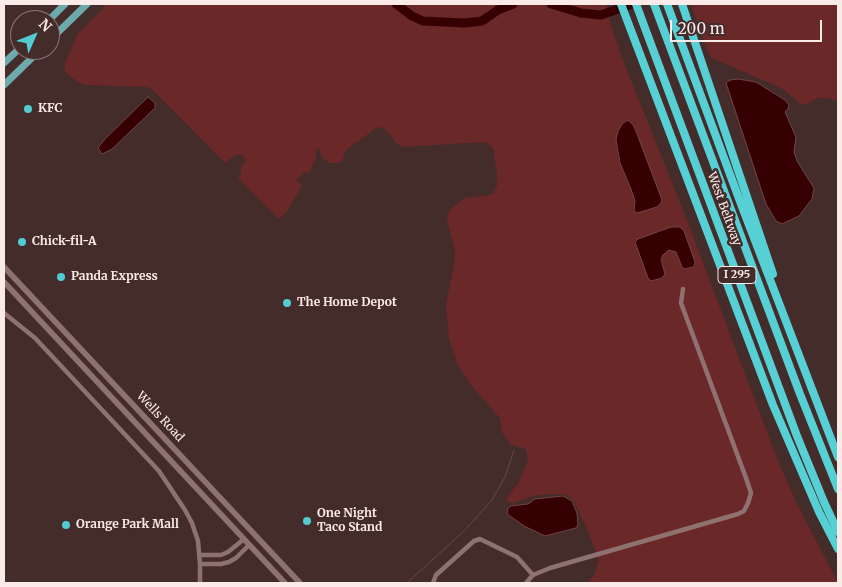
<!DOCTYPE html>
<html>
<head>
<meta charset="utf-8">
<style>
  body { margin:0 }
  #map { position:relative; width:842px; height:587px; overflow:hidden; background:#442c2b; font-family:Merriweather,serif }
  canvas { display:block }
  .frame { position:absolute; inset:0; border:5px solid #faeae8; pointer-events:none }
  .north { position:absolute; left:10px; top:10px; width:50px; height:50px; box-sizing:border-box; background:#442c2b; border:1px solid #8d7877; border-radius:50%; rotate:46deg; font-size:14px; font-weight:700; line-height:20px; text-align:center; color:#faeae8 }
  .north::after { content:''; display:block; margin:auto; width:18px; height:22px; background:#51ccd2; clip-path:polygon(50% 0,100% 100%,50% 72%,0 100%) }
  .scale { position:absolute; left:670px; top:20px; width:152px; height:22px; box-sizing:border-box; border:2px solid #faeae8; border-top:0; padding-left:6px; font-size:15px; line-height:18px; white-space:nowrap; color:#faeae8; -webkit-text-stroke:4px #442c2b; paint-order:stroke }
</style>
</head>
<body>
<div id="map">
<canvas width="842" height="587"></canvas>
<div class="frame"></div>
<div class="north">N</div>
<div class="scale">200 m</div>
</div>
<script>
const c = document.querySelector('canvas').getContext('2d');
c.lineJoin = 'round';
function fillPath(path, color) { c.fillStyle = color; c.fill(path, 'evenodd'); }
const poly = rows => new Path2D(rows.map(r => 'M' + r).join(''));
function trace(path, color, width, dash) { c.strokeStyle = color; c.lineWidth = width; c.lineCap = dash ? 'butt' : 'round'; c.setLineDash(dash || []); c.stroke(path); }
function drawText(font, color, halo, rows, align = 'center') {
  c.font = font + ' Merriweather,serif'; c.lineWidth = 5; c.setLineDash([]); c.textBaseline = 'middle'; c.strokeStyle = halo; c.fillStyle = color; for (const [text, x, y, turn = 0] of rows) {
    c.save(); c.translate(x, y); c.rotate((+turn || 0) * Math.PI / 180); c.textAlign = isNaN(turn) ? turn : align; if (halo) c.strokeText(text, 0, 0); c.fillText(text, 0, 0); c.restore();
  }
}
const green = poly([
  [107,4,606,4,610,23,624,63,685,215,779,464,798,506,838,583,587,583,594,576,599,560,586,526,573,499,565,494,553,494,533,496,513,503,508,502,507,497,519,482,528,460,526,449,510,444,502,432,500,418,471,385,457,363,449,338,446,304,455,261,455,250,447,220,449,211,464,198,492,195,497,186,497,174,493,148,485,142,402,147,396,143,388,132,382,127,376,128,345,151,342,161,339,163,329,163,322,157,320,149,316,149,316,158,309,173,304,172,297,180,297,182,302,186,287,211,279,219,238,178,241,174,241,167,246,162,243,155,235,155,225,163,152,89,147,87,86,85,79,83,66,73,64,66,77,35],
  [627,120,634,125,662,200,660,205,657,207,637,213,631,189,618,159,616,137,622,124],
  [691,4,838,4,838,101,828,98,817,98,807,104,801,104,783,89,712,58,709,55]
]);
const water = poly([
  [738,79,756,82,785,100,789,105,788,109,785,112,796,137,794,152,797,161,814,188,812,199,799,216,782,224,776,221,766,204,726,83,730,80,738,79],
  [148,97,155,103,155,108,112,149,102,154,98,148,105,139,148,97],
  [628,120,634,126,662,200,661,203,657,207,637,213,634,211,635,201,631,189,620,163,616,140,618,131,622,124,628,120],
  [671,227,680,227,684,231,695,262,694,267,684,269,682,267,676,252,669,250,663,255,661,259,665,274,662,278,651,281,648,278,635,242,638,239,671,227],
  [563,496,572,501,577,513,578,525,576,528,545,536,524,526,507,514,508,508,511,506,528,504,535,499,563,496]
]);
const stream = poly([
  [407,583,464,531,492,500,505,477,514,450]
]);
const river = poly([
  [396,4,412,16,423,21,465,23,482,21,498,10,513,4],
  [551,4,581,13,601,15,632,4]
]);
const minor = poly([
  [4,313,35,338,159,471,185,510,192,523,198,541,200,564,200,583],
  [200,555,221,555,228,552,244,539],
  [200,564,221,564,229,562,236,558,249,545],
  [433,583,436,575,474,541,480,539,517,557,533,575],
  [526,583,533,575,550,568,738,514,744,511,748,503,751,493,746,478,681,303,683,289]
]);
const secondary = poly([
  [4,267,300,583],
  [4,282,285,583]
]);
const primary = poly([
  [49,20,65,4],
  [50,40,87,4],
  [4,63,20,48],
  [4,85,40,50]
]);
const motorway = poly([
  [621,4,773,405,819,512,838,549],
  [636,4,797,436,824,502,838,532],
  [654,4,800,394,838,489],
  [667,4,741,204,838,457],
  [682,4,773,274]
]);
const markers = [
  [28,109,5,"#51ccd2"],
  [22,242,5,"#51ccd2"],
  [61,277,5,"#51ccd2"],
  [287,303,5,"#51ccd2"],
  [307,521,5,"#51ccd2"],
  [66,525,5,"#51ccd2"]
];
const shields = [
  [737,275,38]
];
const shieldNames = [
  ["I 295",737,275]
];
const poiNames = [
  ["KFC",38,109],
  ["Chick-fil-A",32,242],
  ["Panda Express",71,277],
  ["The Home Depot",297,303],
  ["One Night",317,514],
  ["Taco Stand",317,528],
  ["Orange Park Mall",76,525]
];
const streetNames = [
  ["West Beltway",724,209,70],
  ["Wells Road",160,417,47]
];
fillPath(green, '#6b2828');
fillPath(water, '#360003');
trace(water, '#714648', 1);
trace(stream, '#714648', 1);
trace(river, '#360003', 9);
trace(minor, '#8e7270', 4.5);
trace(secondary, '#8e7270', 5.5);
trace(primary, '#6daaad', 7);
trace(motorway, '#57d0d5', 8);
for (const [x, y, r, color] of markers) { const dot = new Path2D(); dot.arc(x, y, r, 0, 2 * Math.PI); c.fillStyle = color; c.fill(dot); trace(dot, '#442c2b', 2); }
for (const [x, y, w] of shields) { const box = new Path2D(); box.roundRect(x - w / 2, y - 8.5, w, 17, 4); c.fillStyle = '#442c2b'; c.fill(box); trace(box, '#faeae8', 1); }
drawText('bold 11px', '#faeae8', null, shieldNames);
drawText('bold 12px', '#faeae8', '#442c2b', poiNames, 'left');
drawText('12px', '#faeae8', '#442c2b', streetNames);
</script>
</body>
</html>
